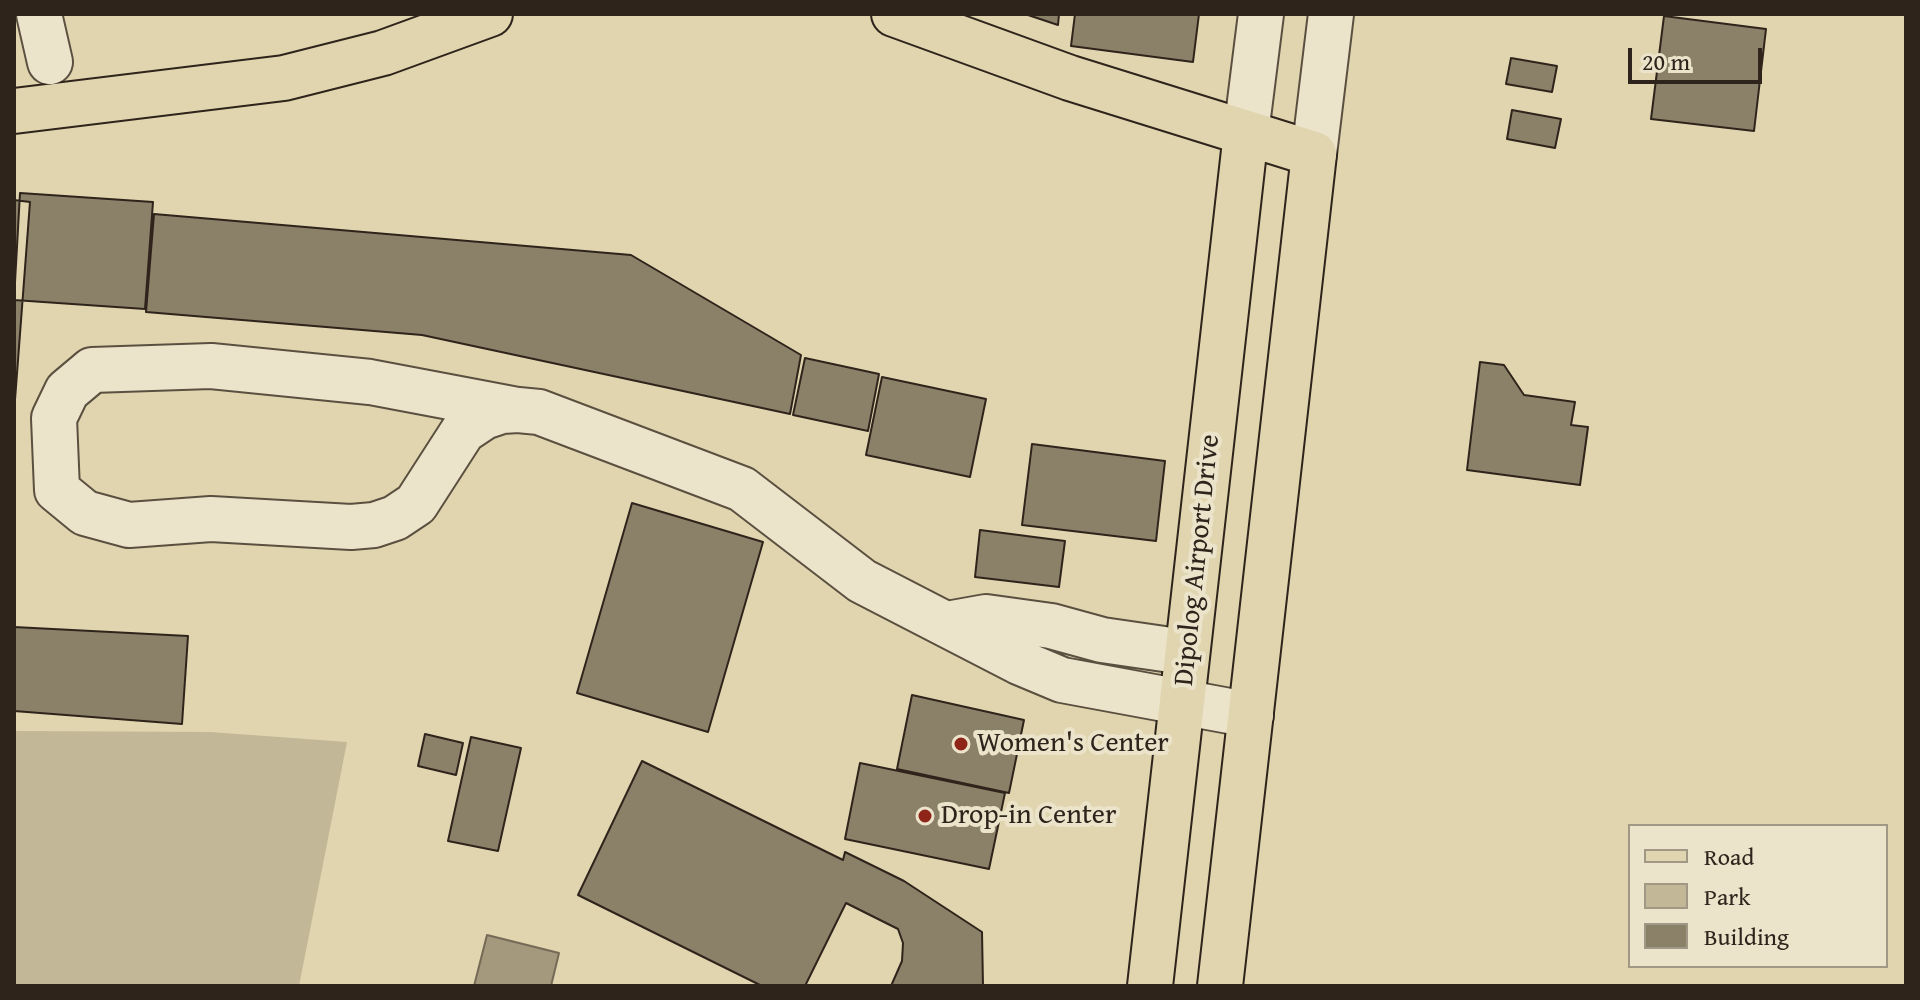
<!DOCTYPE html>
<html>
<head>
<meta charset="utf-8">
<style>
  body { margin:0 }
  #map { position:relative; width:1920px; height:1000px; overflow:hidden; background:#e0d5af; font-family:"Gentium Book Plus",serif }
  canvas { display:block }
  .frame { position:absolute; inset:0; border:16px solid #2f241b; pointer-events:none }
  .legend { position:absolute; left:1628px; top:824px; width:260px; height:144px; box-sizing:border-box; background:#ebe4cb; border:2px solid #a09785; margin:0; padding:10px 14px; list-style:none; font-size:24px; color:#2f241b }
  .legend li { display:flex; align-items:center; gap:16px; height:40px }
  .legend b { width:40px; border:2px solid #a09785 }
  .scale { position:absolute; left:1628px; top:48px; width:134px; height:36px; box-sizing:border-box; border:4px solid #2f241b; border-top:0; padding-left:10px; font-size:24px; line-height:28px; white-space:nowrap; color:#2f241b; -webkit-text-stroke:6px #ebe4cb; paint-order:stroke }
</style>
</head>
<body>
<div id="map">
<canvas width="1920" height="1000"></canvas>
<div class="frame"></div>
<ul class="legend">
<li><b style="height:10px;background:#e0d5af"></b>Road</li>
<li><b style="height:22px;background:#c2b796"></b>Park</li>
<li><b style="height:22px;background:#8b8068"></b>Building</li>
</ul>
<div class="scale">20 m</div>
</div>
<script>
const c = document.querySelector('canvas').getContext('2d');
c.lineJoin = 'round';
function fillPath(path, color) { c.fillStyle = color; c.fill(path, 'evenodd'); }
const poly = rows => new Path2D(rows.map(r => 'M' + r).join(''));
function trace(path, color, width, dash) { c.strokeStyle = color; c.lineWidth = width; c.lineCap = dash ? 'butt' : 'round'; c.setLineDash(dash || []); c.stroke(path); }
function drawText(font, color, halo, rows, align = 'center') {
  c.font = font + ' "Gentium Book Plus",serif'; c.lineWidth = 8; c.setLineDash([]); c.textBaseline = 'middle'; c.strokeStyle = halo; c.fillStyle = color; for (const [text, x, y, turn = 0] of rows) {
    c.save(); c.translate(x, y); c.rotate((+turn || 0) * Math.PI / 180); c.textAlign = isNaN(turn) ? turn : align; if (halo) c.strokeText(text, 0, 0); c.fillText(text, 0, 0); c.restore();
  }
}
const green = poly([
  [14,731,210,732,347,742,299,986,14,986]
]);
const water = poly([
  [487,935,559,953,551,986,474,986,487,935]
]);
const building = poly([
  [1025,14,1059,14,1058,25,1025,14],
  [1075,14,1199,14,1193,62,1071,46,1075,14],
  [1664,16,1766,29,1754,131,1651,119,1664,16],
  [1511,58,1557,66,1552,92,1506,84,1511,58],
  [1512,110,1561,119,1555,148,1507,139,1512,110],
  [20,193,153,202,145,309,14,300,20,193],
  [14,200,30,202,14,413,14,200],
  [154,214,631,255,801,355,790,414,422,335,146,312,154,214],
  [805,358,879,374,868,431,793,415,805,358],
  [1480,362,1504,365,1524,395,1575,402,1571,425,1588,427,1580,485,1467,470,1480,362],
  [882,377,986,399,970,477,866,455,882,377],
  [1032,444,1165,461,1156,541,1022,525,1032,444],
  [632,503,763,542,708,732,577,693,632,503],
  [980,530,1065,541,1059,587,975,577,980,530],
  [14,627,188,636,182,724,14,711,14,627],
  [912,695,1024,720,1009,793,897,769,912,695],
  [425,734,463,743,456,775,418,766,425,734],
  [471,737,521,748,498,851,448,841,471,737],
  [642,761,843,860,845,852,904,881,982,932,983,986,891,986,902,961,903,943,898,929,846,903,805,986,762,986,578,895,642,761],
  [860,763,1005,793,989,869,845,839,860,763]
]);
const minor = poly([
  [39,14,50,62],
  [1246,133,1261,14],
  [1314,154,1331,14],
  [518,410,370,382,211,366,92,370,67,391,54,418,57,490,85,513,129,525,211,519,351,527,374,525,395,518,416,504,463,431,484,417,502,411,518,410,539,412,742,489,862,581,1019,662,1062,680,1251,715],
  [947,624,986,617,1051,626,1102,640,1164,649]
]);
const major = poly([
  [894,14,1070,78,1314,154,1220,986],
  [14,111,284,78,383,53,490,14],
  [1150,986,1246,133]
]);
const markers = [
  [961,744,8,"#8f2418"],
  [925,816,8,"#8f2418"]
];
const streetNames = [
  ["Dipolog Airport Drive",1198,560,-84]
];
const poiNames = [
  ["Women's Center",977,744],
  ["Drop-in Center",941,816]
];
fillPath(green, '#c2b796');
fillPath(water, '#a4997d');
trace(water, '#756a56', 2);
fillPath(building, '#8b8068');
trace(building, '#2f241b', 2);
trace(minor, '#5b5040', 48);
trace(major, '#2f241b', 48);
trace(minor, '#ebe4cb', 44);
trace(major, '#e0d5af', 44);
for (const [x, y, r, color] of markers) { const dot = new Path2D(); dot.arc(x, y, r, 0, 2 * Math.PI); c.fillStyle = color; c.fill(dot); trace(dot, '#ebe4cb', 3); }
drawText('28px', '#2f241b', '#ebe4cb', streetNames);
drawText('28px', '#2f241b', '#ebe4cb', poiNames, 'left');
</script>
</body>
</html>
